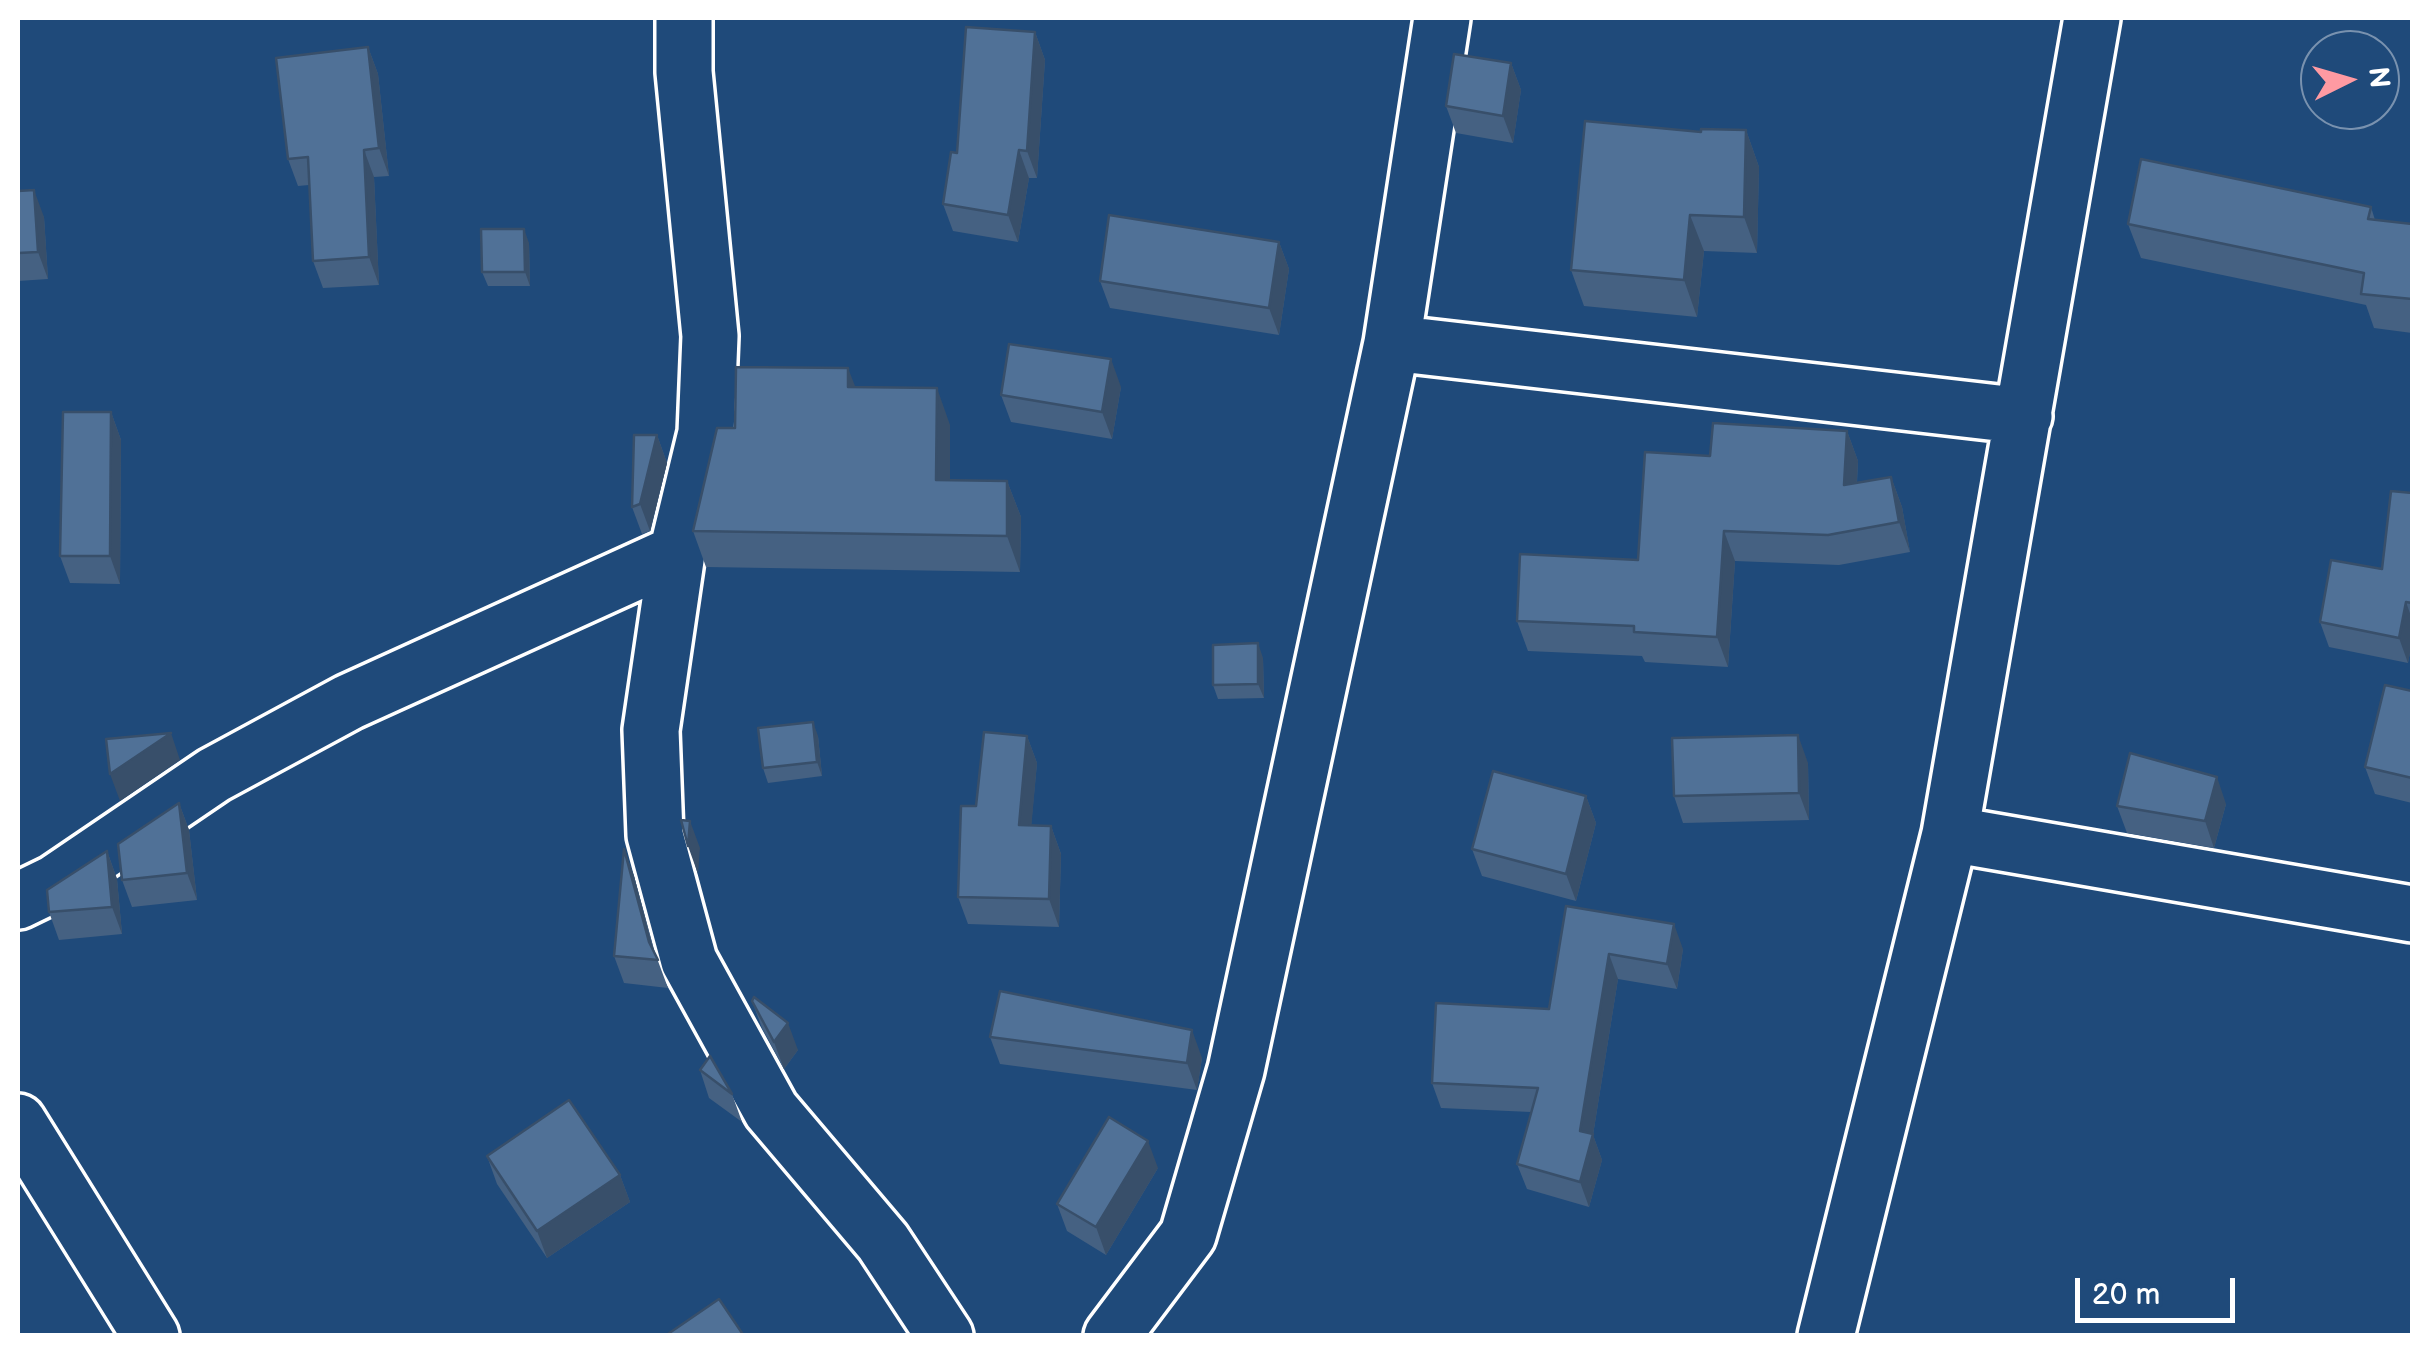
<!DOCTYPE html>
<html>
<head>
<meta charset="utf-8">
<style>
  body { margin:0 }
  #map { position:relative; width:2430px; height:1353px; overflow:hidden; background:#1f4a7a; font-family:"Balsamiq Sans",sans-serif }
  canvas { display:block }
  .frame { position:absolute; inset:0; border:20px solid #fff; pointer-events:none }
  .north { position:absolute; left:2300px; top:30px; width:100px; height:100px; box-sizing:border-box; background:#1f4a7a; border:2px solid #7992af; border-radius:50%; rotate:85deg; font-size:28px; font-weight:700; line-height:40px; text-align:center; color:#fff }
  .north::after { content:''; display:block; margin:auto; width:35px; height:45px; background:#ff9aa2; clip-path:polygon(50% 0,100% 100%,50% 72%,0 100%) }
  .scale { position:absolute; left:2075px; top:1278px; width:160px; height:45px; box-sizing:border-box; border:5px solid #fff; border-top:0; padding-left:12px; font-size:30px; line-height:35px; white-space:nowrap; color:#fff; -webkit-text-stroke:8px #1f4a7a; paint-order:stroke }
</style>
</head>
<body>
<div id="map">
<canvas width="2430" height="1353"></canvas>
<div class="frame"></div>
<div class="north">N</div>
<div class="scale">20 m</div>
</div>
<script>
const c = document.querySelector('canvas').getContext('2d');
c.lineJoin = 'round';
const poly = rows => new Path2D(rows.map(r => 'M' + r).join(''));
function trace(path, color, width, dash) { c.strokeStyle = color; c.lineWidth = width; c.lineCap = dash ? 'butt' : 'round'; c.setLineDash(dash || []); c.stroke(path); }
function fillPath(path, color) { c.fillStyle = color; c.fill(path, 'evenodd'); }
const minor = poly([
  [684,18,684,72,710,336,706,433,677,553,651,730,655,835,689,961,771,1110,883,1242,945,1336],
  [1392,343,2024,416],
  [1950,834,2412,914],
  [18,901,55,883,214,775,349,702,677,553],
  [18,1122,151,1336],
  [1112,1336,1188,1235,1236,1070,1392,343,1442,18],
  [1826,1336,1950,834,2092,18]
]);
const wall = poly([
  [1035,32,1045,60,1037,178,1029,178,1018,242,953,231,943,204],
  [368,47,378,74,389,176,374,177,379,285,323,288,313,261,309,185,298,186,288,159],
  [1511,63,1521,90,1513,143,1456,133,1446,106],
  [1746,130,1759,167,1757,253,1704,251,1697,317,1584,306,1571,270,1701,132],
  [18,191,44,217,48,279,18,281],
  [2371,207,2375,220,2412,224,2412,333,2374,328,2366,305,2141,258,2128,224],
  [1279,242,1289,269,1279,335,1110,308,1100,281],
  [529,243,530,286,488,286,482,272],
  [855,387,950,425,950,480,1007,481,1021,517,1020,572,706,567,693,531,735,428],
  [1121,387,1112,439,1011,422,1001,395],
  [111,412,121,440,120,584,70,583,60,556],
  [1847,431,1858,461,1857,483,1891,477,1902,507,1910,552,1839,565,1735,561,1728,667,1645,662,1642,656,1528,651,1517,621,1638,560,1710,456],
  [657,435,667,463,650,531,642,534,632,507],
  [2412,493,2412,642,2408,663,2329,647,2320,622,2382,569],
  [1263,658,1264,698,1218,699,1213,685],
  [2412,691,2412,803,2375,794,2365,767],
  [818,736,822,776,768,783,763,768],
  [1027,736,1037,763,1031,826,1051,826,1061,854,1059,927,968,924,958,897,976,806],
  [1808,763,1809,820,1683,823,1674,796],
  [1586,796,1596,823,1576,901,1482,876,1472,849],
  [179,803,189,830,197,900,132,907,122,880],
  [2226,804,2214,848,2127,833,2117,806],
  [624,849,634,876,655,953,668,988,624,983,614,956],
  [107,851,117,879,122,934,59,940,49,912],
  [1566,906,1683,949,1677,989,1618,979,1593,1135,1602,1160,1589,1207,1527,1189,1517,1164,1531,1112,1441,1108,1432,1083,1549,1009],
  [752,1001,798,1050,784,1069,762,1028],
  [990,1037,1202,1058,1197,1090,1000,1064],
  [700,1070,732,1094,742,1122,709,1098],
  [487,1156,620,1175,630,1202,547,1258,497,1184],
  [1158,1168,1106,1255,1067,1231,1057,1204]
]);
const shadedWall = poly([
  [1035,32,1045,60,1037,178,1027,151],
  [368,47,378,74,389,176,379,148],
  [1511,63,1521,90,1513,143,1503,116],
  [1746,130,1759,167,1757,253,1744,217],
  [364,150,374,177,379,285,369,257],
  [1019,150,1029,178,1018,242,1008,215],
  [34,190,44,217,48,279,38,252],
  [1690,215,1704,251,1697,317,1684,280],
  [524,229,529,243,530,286,525,272],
  [1279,242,1289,269,1279,335,1269,308],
  [1111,359,1121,387,1112,439,1102,412],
  [848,368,862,404,848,387],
  [937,388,950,425,950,516,936,480],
  [111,412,121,440,120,584,110,556],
  [1847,431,1858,461,1855,515,1844,485],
  [657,435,667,463,650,531,640,504],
  [1891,477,1902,507,1910,552,1899,522],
  [1007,481,1021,517,1020,572,1007,536],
  [1724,531,1735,561,1728,667,1717,637],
  [2406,602,2412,619,2412,642,2408,663,2399,638],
  [1258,643,1263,658,1264,698,1258,684],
  [813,722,818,736,822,776,817,762],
  [171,733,180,760,120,801,110,774],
  [1798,735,1808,763,1809,820,1799,793],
  [1027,736,1037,763,1029,853,1019,825],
  [2217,777,2226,804,2214,848,2205,821],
  [1586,796,1596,823,1576,901,1566,874],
  [179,803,189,830,197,900,187,873],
  [690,821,700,848,698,874,688,846],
  [1051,826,1061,854,1059,927,1049,899],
  [624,849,634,876,656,960,649,942],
  [107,851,117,879,122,934,112,907],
  [1674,924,1683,949,1677,989,1667,964],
  [1609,954,1618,979,1593,1135,1602,1160,1589,1207,1580,1182,1580,1131],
  [788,1023,798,1050,784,1069,774,1042],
  [1192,1030,1202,1058,1197,1090,1187,1063],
  [1148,1141,1158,1168,1106,1255,1096,1227],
  [620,1175,630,1202,547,1258,537,1231]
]);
const building = poly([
  [966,27,1035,32,1027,151,1019,150,1008,215,943,204,951,152,957,153,966,27],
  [368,47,379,148,364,150,369,257,313,261,308,157,288,159,276,58,368,47],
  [1454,54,1511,63,1503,116,1446,106,1454,54],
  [1585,121,1701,132,1701,129,1746,130,1744,217,1690,215,1684,280,1571,270,1585,121],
  [2141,159,2371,207,2368,219,2412,224,2412,299,2361,294,2364,273,2128,224,2141,159],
  [34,190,38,252,18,253,18,191,34,190],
  [1109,215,1279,242,1269,308,1100,281,1109,215],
  [481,229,524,229,525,272,482,272,481,229],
  [1009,344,1111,359,1102,412,1001,395,1009,344],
  [736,367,848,368,848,387,937,388,936,480,1007,481,1007,536,693,531,717,428,735,428,736,367],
  [63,412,111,412,110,556,60,556,63,412],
  [1713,423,1847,431,1844,485,1891,477,1899,522,1828,535,1724,531,1717,637,1634,632,1634,626,1517,621,1520,554,1638,560,1645,452,1710,456,1713,423],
  [634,435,657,435,640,504,632,507,634,435],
  [2391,491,2412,493,2412,603,2406,602,2399,638,2320,622,2331,560,2382,569,2391,491],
  [1258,643,1258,684,1213,685,1213,645,1258,643],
  [2385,685,2412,691,2412,778,2365,767,2385,685],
  [813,722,817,762,763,768,758,728,813,722],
  [984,732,1027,736,1019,825,1051,826,1049,899,958,897,961,806,976,806,984,732],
  [171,733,110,774,106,739,171,733],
  [1798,735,1799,793,1674,796,1672,738,1798,735],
  [2130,753,2217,777,2205,821,2117,806,2130,753],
  [1493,771,1586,796,1566,874,1472,849,1493,771],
  [179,803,187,873,122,880,118,844,179,803],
  [681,820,690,821,688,846,681,820],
  [624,849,649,942,658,960,614,956,624,849],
  [107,851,112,907,49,912,47,890,107,851],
  [1566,906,1674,924,1667,964,1609,954,1580,1131,1593,1134,1580,1182,1517,1164,1538,1088,1432,1083,1436,1003,1549,1009,1566,906],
  [1000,991,1192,1030,1187,1063,990,1037,1000,991],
  [754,997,788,1023,774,1042,752,1001,754,997],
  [710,1056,732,1094,700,1070,710,1056],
  [569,1100,620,1175,537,1231,487,1156,569,1100],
  [1109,1117,1148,1141,1096,1227,1057,1204,1109,1117],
  [719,1299,744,1336,665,1336,719,1299]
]);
trace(minor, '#fff', 62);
trace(minor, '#1f4a7a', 55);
fillPath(wall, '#456182');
fillPath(shadedWall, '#384f6a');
fillPath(building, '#507197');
trace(building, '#384f6a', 2.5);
</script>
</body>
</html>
